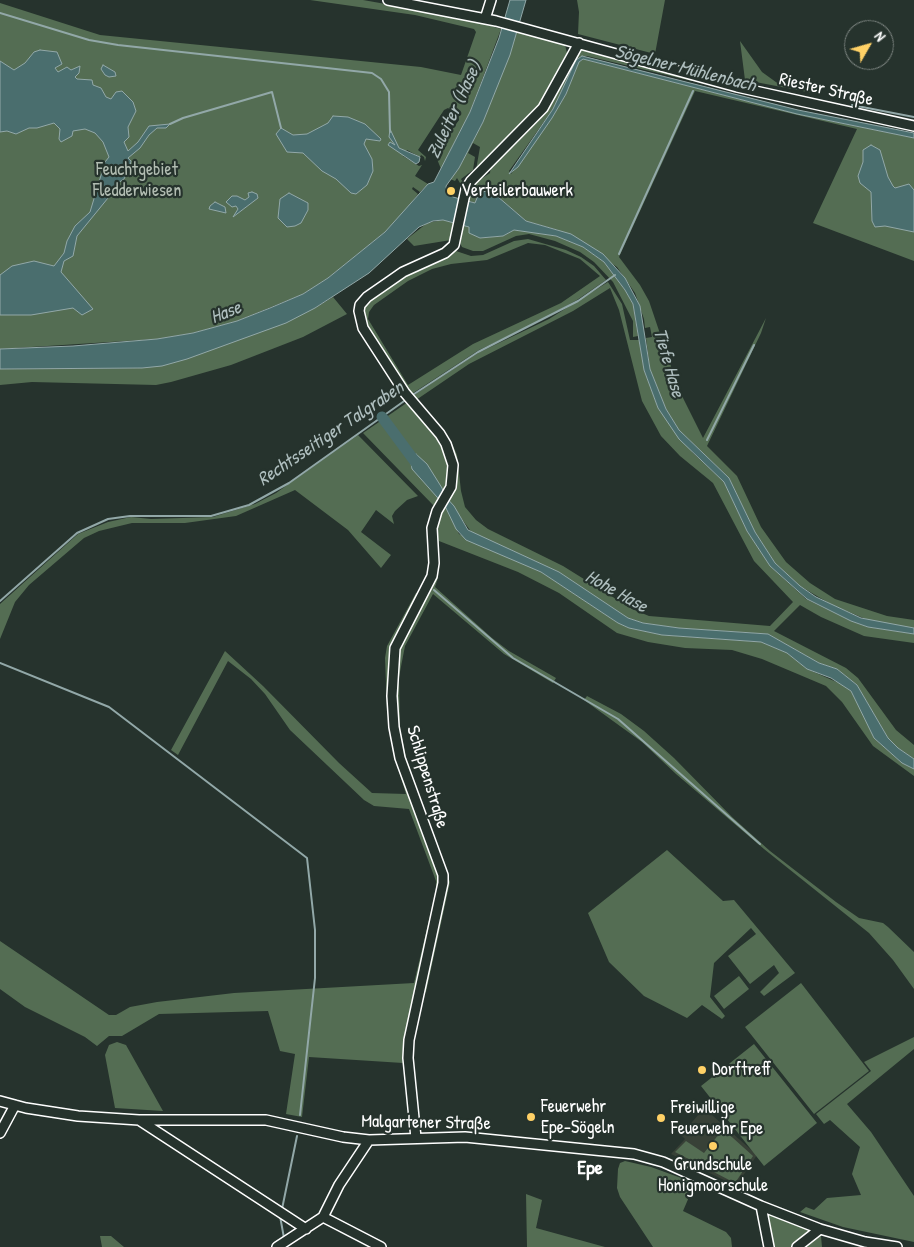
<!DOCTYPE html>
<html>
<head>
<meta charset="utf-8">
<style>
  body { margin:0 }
  #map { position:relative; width:914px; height:1247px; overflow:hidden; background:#26332d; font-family:"Patrick Hand",sans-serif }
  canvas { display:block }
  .north { position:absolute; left:844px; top:20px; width:50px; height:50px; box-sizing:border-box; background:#26332d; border:1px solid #7d8581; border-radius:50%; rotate:52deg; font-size:14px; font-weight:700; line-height:20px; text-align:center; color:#fff }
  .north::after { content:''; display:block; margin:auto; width:18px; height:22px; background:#ffd166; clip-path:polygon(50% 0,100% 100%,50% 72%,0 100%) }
</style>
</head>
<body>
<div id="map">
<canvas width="914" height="1247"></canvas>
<div class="north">N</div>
</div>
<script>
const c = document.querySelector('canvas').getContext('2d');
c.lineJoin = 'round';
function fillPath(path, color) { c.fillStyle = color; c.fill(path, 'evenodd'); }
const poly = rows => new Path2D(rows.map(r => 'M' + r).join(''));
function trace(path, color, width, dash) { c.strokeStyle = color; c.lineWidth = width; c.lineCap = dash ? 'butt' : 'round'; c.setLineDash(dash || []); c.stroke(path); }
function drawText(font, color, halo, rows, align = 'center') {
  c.font = font + ' "Patrick Hand",sans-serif'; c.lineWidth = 4.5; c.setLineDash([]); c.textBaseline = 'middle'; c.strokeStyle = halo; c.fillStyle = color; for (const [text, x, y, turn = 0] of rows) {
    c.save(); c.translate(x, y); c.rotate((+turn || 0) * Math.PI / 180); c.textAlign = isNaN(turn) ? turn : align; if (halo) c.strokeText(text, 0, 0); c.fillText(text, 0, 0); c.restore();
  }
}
const built = poly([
  [704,1108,757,1155,736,1186,671,1154,685,1139,681,1135]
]);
const green = poly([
  [310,0,363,0,465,18,501,29,470,112,441,169,435,154,459,120,457,114,448,108,444,110,418,150,426,157,425,161,424,157,421,155,420,157,407,150,403,156,419,166,422,165,415,176,428,184,420,192,413,187,412,189,418,194,406,210,385,232,328,278,303,294,237,321,193,333,157,339,0,349,0,3,100,35,421,67,461,75,476,32,474,29,415,15],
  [577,0,665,0,655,54,578,34,579,12],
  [517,32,565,45,567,53,540,106,476,170,480,147,473,143,468,153,475,157,473,170,461,179,464,184,460,183,457,178,455,181,450,179,459,168,483,122],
  [740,41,762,72,780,85,818,92,818,94,745,80],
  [582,50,692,78,692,81,587,56,579,57,553,109,509,171,511,174,552,118,566,94,579,62,583,59,797,114,914,138,914,261,813,223,857,129,695,91,619,257,640,285,649,301,679,390,703,438,766,318,761,333,707,446,737,476,761,527,786,562,810,583,835,599,887,616,914,620,914,628,873,622,832,605,800,586,775,563,755,532,729,478,679,430,666,409,650,369,646,338,652,337,650,327,645,328,644,319,635,293,617,267,558,230,526,221,490,190,479,193,475,203,467,200,475,183,490,173,491,164,518,139,577,51],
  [443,220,456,223,451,240,414,246,407,239,427,223],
  [461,224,469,227,479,238,503,236,514,230,527,231,556,236,583,247,604,262,625,290,633,304,638,336,633,337,633,321,613,282,594,262,580,252,555,241,529,234,516,236,483,251,473,251,462,247,459,241],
  [528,239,566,250,581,257,594,266,606,280,577,300,536,323,479,350,410,395,366,328,363,311,366,302,407,271,451,253,456,251,471,256,483,255,514,241],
  [528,243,545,245,580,259,600,276,561,303,473,344,408,385,368,319,369,312,374,305,408,281,432,269,451,264,487,260],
  [608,282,622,304,630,340,639,340,644,370,658,408,693,453,724,482,747,531,770,566,806,599,851,621,868,627,914,634,914,643,864,636,821,617,800,605,774,631,846,668,858,678,896,730,914,745,914,759,898,748,888,738,857,685,837,669,819,663,768,634,679,628,643,623,628,618,559,572,472,533,448,500,453,454,411,397,478,353,549,319],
  [610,288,619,310,642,401,661,436,680,456,713,483,754,561,793,602,770,626,649,616,632,609,563,566,488,529,476,520,465,507,461,491,457,455,451,441,416,400,469,364,573,311],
  [333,297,347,314,303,337,231,365,171,382,156,385,32,382,0,385,0,369,142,368,315,308],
  [408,402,438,437,446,454,450,467,449,478,435,507,363,433],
  [358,435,418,496,407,500,395,511,392,516,394,524,376,510,361,532,391,555,381,568,348,530,295,490,236,516,185,523,132,523,99,531,84,538,29,585,15,602,0,639,0,604,78,534,108,522,131,517,151,519,213,517,255,504,276,493],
  [445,506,459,534,541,572,618,623,629,628,662,635,761,642,787,653,807,669,841,684,851,691,857,701,874,738,902,763,914,769,914,776,873,746,842,702,826,686,762,659,732,650,685,648,648,642,617,633,559,593,518,572,439,541,438,578,435,587,492,638,509,651,556,678,553,683,504,654,433,594,405,646,399,677,400,729,406,758,450,882,426,992,414,997,404,1044,403,1063,309,1057,302,1117,286,1114,295,1054,280,1051,268,1011,159,1014,122,1036,109,1036,97,1046,85,1037,25,1007,0,989,0,941,109,1015,116,1015,130,1007,157,1002,234,993,414,983,436,891,436,881,409,809,374,806,364,800,290,730,265,694,251,679,228,661,178,755,171,750,225,651,263,686,339,763,372,793,406,794,393,752,387,709,385,658,387,646,416,593,427,590,435,524],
  [587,696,621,714,644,731,674,758,732,817,770,851,836,902,859,918,883,923,888,927,914,952,914,989,893,960,869,933,764,849,676,774,642,742,584,700],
  [667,850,723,901,734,900,795,973,764,996,760,992,779,973,774,965,750,984,728,956,756,934,751,928,714,963,710,997,725,1016,722,1019,702,1005,687,1018,644,996,609,962,588,913],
  [739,976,749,989,724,1009,714,996],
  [801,983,869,1071,814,1114,745,1027],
  [914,1037,914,1049,847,1104,871,1132,914,1196,914,1242,843,1227,800,1212,806,1207,814,1210,827,1198,861,1195,852,1174,860,1147,830,1120,824,1124,816,1114,871,1071,864,1062],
  [117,1042,126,1045,163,1111,115,1108,105,1055,109,1045],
  [754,1044,817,1123,764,1166,701,1086],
  [723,1129,753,1156,735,1183,675,1152,686,1141,704,1153],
  [625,1161,651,1167,695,1183,683,1211,726,1232,731,1238,732,1247,653,1247,620,1197,617,1188,618,1169,620,1163],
  [526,1194,542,1200,536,1228,605,1247,527,1247],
  [766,1212,811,1231,791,1247,772,1247],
  [100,1236,111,1236,124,1247,102,1247],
  [821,1236,822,1247,805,1247]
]);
const water = poly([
  [510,0,526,0,510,55,483,122,459,168,446,186,447,193,453,197,475,203,479,193,490,190,526,221,571,234,603,254,625,278,640,306,650,369,666,409,679,430,729,478,755,532,775,563,800,586,816,597,861,618,914,628,914,634,868,627,851,621,807,599,770,566,747,531,724,482,679,439,658,408,644,370,633,304,625,290,604,262,583,247,556,236,514,230,503,236,480,238,469,233,469,227,443,220,433,221,419,227,369,273,315,308,286,323,187,359,162,366,142,368,0,369,0,349,73,346,157,339,193,333,237,321,270,308,303,294,328,278,385,232,428,184,434,182,470,112,499,38,510,0],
  [40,50,57,52,62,64,55,68,58,72,67,67,71,70,80,66,79,73,75,77,77,79,92,80,93,85,101,88,106,97,111,99,116,92,122,91,133,102,136,111,128,127,129,137,124,142,128,151,138,142,149,126,170,124,166,128,157,128,149,135,140,148,128,158,131,161,130,167,124,179,112,187,108,198,77,236,73,256,64,261,61,272,93,309,82,315,73,308,31,315,0,315,0,275,12,266,34,261,54,266,64,253,67,241,75,226,90,212,105,162,109,157,103,142,95,133,85,129,73,131,72,136,61,142,59,139,60,129,54,123,37,128,29,128,16,134,7,131,0,132,0,61,14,70,25,63,34,52,40,50],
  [582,56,798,110,914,133,914,138,797,114,583,59,579,62,566,94,552,118,518,167,509,174,553,109,576,60,582,56],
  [103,65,115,72,116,76,109,77,105,75,101,69,103,65],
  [333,116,348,117,365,124,381,139,380,141,366,139,364,144,372,159,373,171,367,185,356,194,351,193,336,179,322,171,303,153,287,152,276,134,281,128,293,135,307,134,328,123,333,116],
  [390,129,399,148,420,157,419,162,416,164,388,145,390,142,395,145,389,137,390,129],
  [871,145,880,150,888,177,893,186,895,188,909,184,914,190,914,232,885,226,875,227,872,221,871,192,860,183,858,176,863,162,863,150,871,145],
  [252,192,257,194,258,198,233,217,238,209,236,206,232,207,226,202,232,196,237,196,245,200,249,197,248,193,252,192],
  [289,193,308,203,308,210,301,223,295,226,287,227,278,218,280,199,289,193],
  [215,202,225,207,226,213,209,209,210,206,215,202],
  [416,454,427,464,442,488,444,495,454,506,468,530,559,572,628,618,643,623,679,628,768,634,819,663,837,669,857,685,888,738,898,748,914,759,914,769,902,763,874,738,851,691,831,678,807,669,787,653,761,642,662,635,629,628,618,623,541,572,466,540,456,529,445,506,412,469,410,457,416,454]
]);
const stream = poly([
  [0,13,89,40,118,45,372,73,381,79,389,92,390,132],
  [852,105,914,117],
  [170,124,183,118,272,92,281,128],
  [619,254,693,91],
  [411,396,478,352,578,301,615,275],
  [707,440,754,345],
  [434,590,513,658,618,719,760,844],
  [0,601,77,533,108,519,130,516,211,516,249,505,289,483,407,399],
  [0,663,109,707,307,858,315,930,315,978,300,1115],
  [282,1209,297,1136],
  [280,1216,284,1238]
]);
const river = poly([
  [382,417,419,467]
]);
const minor = poly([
  [388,0,496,21,737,87,914,126],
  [485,19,491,0],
  [0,1101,26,1108,78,1116,139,1120,266,1120,343,1137,369,1140,465,1137,634,1154,663,1162,761,1206,820,1229,865,1242,897,1247],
  [139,1120,306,1229],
  [0,1133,15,1105],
  [416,1138,408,1058,409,1040,443,883,443,875,400,758,394,727,392,696,395,648,432,576,434,563,432,528,437,511,451,487,453,465,446,444,440,434,405,393,363,328,359,311,360,305,367,297,393,279,403,272,445,253,454,245,466,189,471,181,543,108,579,43],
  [761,1206,769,1247],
  [323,1217,381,1247],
  [277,1247,323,1217,339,1185,369,1140],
  [797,1247,820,1229]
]);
const markers = [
  [451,191,5,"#ffd166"],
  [702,1070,5,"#ffd166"],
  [531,1117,5,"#ffd166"],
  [661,1118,5,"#ffd166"],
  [713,1146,5,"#ffd166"]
];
const streetNames = [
  ["Riester Straße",826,90,13],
  ["Schlippenstraße",427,777,73],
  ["Malgartener Straße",426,1123,1]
];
const parkNames = [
  ["Feuchtgebiet",137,170],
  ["Fledderwiesen",137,191]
];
const poiNames = [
  ["Verteilerbauwerk",461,191],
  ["Dorftreff",712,1070],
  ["Feuerwehr",541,1107],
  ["Epe-Sögeln",541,1128],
  ["Freiwillige",671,1108],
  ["Feuerwehr Epe",671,1129],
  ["Grundschule",713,1165,"center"],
  ["Honigmoorschule",713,1186,"center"]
];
const waterNames = [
  ["Sögelner Mühlenbach",685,69,14],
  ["Zuleiter (Hase)",455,110,-65],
  ["Hase",226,313,-22],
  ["Tiefe Hase",668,363,74],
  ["Rechtsseitiger Talgraben",331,434,-34],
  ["Hohe Hase",616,592,29]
];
const quarterNames = [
  ["Epe",590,1169]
];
fillPath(built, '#384137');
fillPath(green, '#546d53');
fillPath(water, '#4a6e6e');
trace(water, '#92a8a8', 1);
trace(stream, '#92a8a8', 2);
trace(river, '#4a6e6e', 11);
trace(minor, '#fff', 12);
trace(minor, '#26332d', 9);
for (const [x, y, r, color] of markers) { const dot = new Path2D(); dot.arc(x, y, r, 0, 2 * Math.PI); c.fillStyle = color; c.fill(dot); trace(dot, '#26332d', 2); }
drawText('18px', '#fff', '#26332d', streetNames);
drawText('18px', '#b2bdb2', '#26332d', parkNames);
drawText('18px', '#fff', '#26332d', poiNames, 'left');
drawText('italic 19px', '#aebebe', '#26332d', waterNames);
drawText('bold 20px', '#fff', '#26332d', quarterNames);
</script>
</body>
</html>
